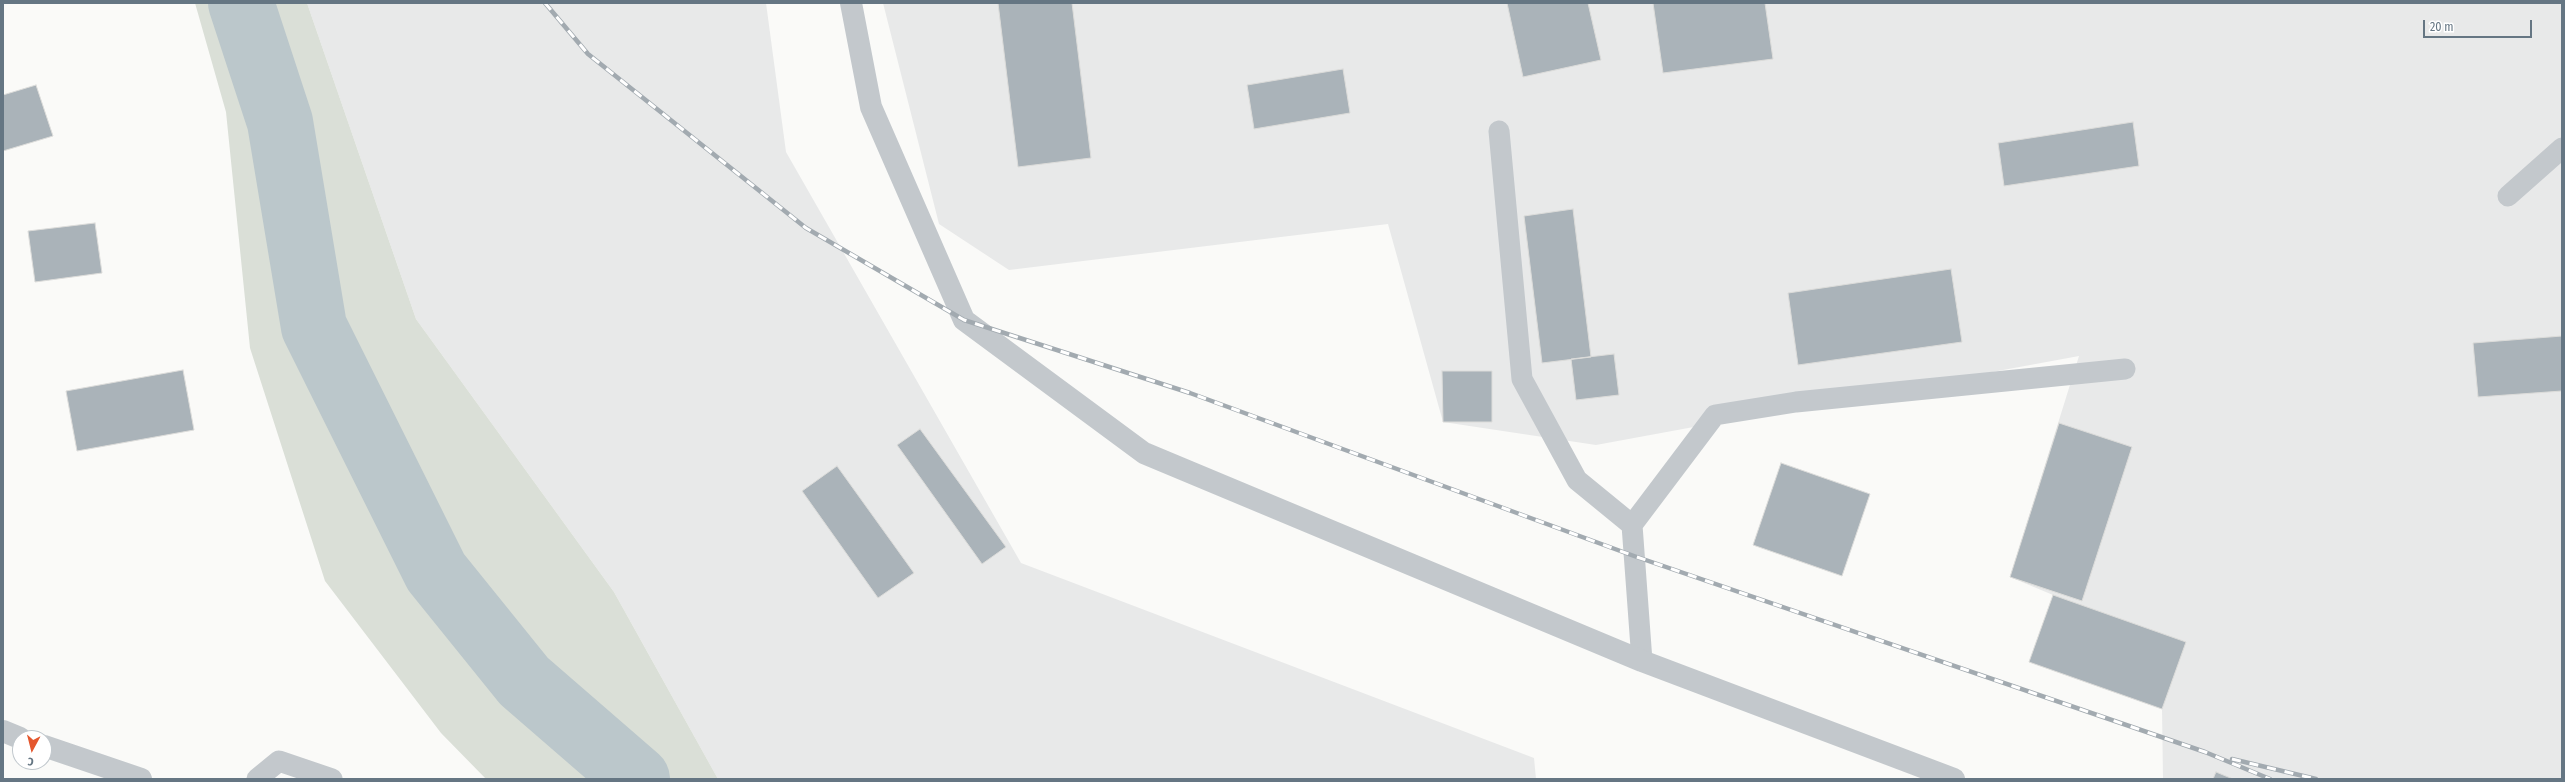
<!DOCTYPE html>
<html>
<head>
<meta charset="utf-8">
<style>
  body { margin:0 }
  #map { position:relative; width:2565px; height:782px; overflow:hidden; background:#fafaf8; font-family:"Fira Sans Condensed",sans-serif }
  canvas { display:block }
  .frame { position:absolute; inset:0; border:4px solid #657683; pointer-events:none }
  .north { position:absolute; left:12px; top:730px; width:40px; height:40px; box-sizing:border-box; background:#fff; border:1px solid #c1c8cd; border-radius:50%; rotate:187deg; font-size:11px; font-weight:700; line-height:16px; text-align:center; color:#657683 }
  .north::after { content:''; display:block; margin:auto; width:14px; height:18px; background:#e4572e; clip-path:polygon(50% 0,100% 100%,50% 72%,0 100%) }
  .scale { position:absolute; left:2423px; top:20px; width:109px; height:18px; box-sizing:border-box; border:2px solid #657683; border-top:0; padding-left:5px; font-size:12px; line-height:14px; white-space:nowrap; color:#657683; -webkit-text-stroke:3px #fff; paint-order:stroke }
</style>
</head>
<body>
<div id="map">
<canvas width="2565" height="782"></canvas>
<div class="frame"></div>
<div class="north">С</div>
<div class="scale">20 m</div>
</div>
<script>
const c = document.querySelector('canvas').getContext('2d');
c.lineJoin = 'round';
function fillPath(path, color) { c.fillStyle = color; c.fill(path, 'evenodd'); }
const poly = rows => new Path2D(rows.map(r => 'M' + r).join(''));
function trace(path, color, width, dash) { c.strokeStyle = color; c.lineWidth = width; c.lineCap = dash ? 'butt' : 'round'; c.setLineDash(dash || []); c.stroke(path); }
const built = poly([
  [307,3,766,3,786,152,1021,563,1534,758,1536,779,718,779,614,592,416,319],
  [883,3,2562,3,2562,779,2163,779,2162,709,2029,662,2053,595,2010,577,2079,356,1596,445,1443,422,1388,224,1009,270,939,224]
]);
const green = poly([
  [195,3,307,3,416,319,614,592,718,779,486,779,441,733,325,581,250,348,226,112]
]);
const river = poly([
  [241,3,280,122,314,327,436,572,524,681,637,779]
]);
const building = poly([
  [998,3,1072,3,1091,158,1018,167,998,3],
  [1507,3,1588,3,1601,60,1523,77,1507,3],
  [1653,3,1765,3,1773,59,1663,73,1653,3],
  [1343,69,1350,113,1254,129,1247,85,1343,69],
  [36,85,53,136,3,151,3,95,36,85],
  [2133,122,2139,166,2004,186,1998,143,2133,122],
  [1573,209,1591,357,1542,363,1524,216,1573,209],
  [95,223,102,273,35,282,28,231,95,223],
  [1951,269,1962,342,1798,365,1788,293,1951,269],
  [2562,336,2562,391,2478,397,2473,343,2562,336],
  [1614,354,1619,395,1576,400,1571,359,1614,354],
  [183,370,194,430,77,451,66,391,183,370],
  [1442,371,1492,371,1492,422,1443,422,1442,371],
  [2059,423,2132,447,2082,601,2010,577,2059,423],
  [920,429,1006,547,982,564,897,445,920,429],
  [1781,463,1870,494,1842,576,1753,545,1781,463],
  [837,466,914,573,878,598,802,491,837,466],
  [2053,595,2186,642,2162,709,2029,662,2053,595],
  [2216,772,2233,779,2213,779,2216,772]
]);
const service = poly([
  [1499,131,1522,379,1577,480,1632,525,1642,661],
  [2508,196,2562,148],
  [1632,525,1715,415,1796,402,2125,369],
  [257,779,279,761,332,779]
]);
const minor = poly([
  [3,731,20,738],
  [44,746,141,779]
]);
const tertiary = poly([
  [851,3,871,107,964,320,1144,453,1642,661,1954,779]
]);
const rail = poly([
  [545,3,588,54,806,228,964,320,1190,393,1634,556,2205,752,2270,779],
  [2232,759,2316,779]
]);
fillPath(built, '#e8e9e9');
fillPath(green, '#dadfd7');
trace(river, '#bbc7cb', 66);
fillPath(building, '#aab3b9');
trace(building, '#dcdcda', 1);
trace(service, '#c3c8cc', 21);
trace(minor, '#c3c8cc', 22);
trace(tertiary, '#c3c8cc', 22);
trace(rail, '#a2aab0', 4.5);
trace(rail, '#fff', 3, [9]);
</script>
</body>
</html>
